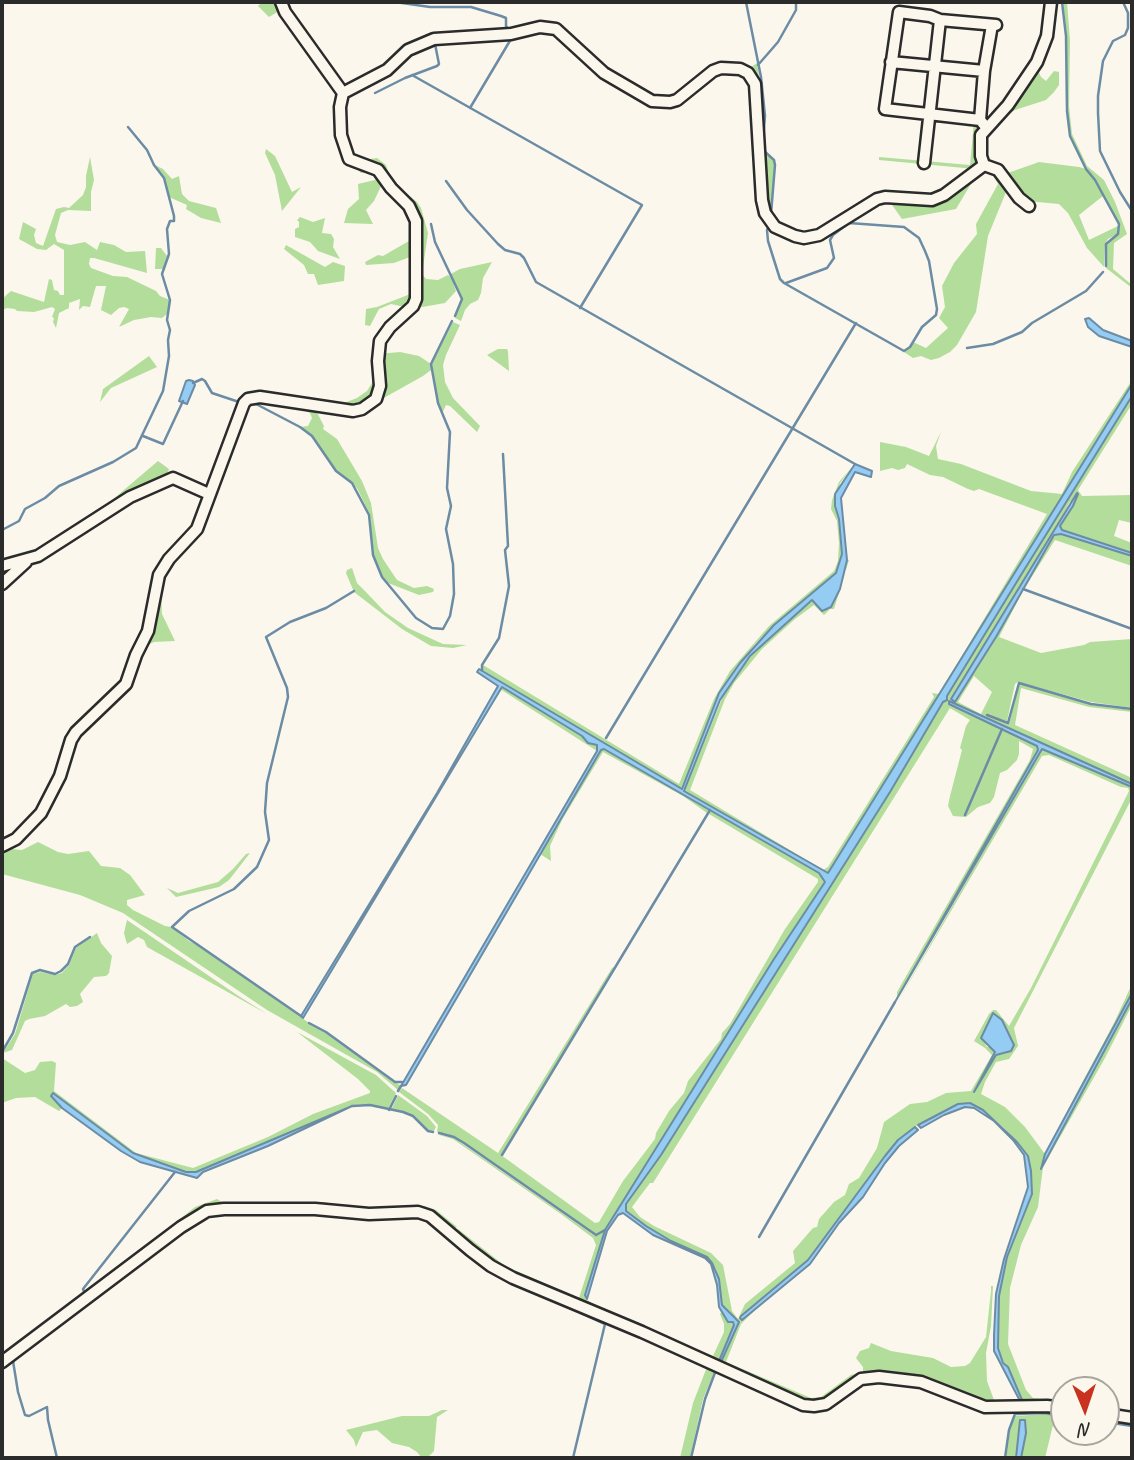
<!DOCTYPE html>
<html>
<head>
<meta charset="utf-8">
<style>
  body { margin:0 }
  #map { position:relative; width:1134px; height:1460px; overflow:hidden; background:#fbf7ec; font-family:Caveat,sans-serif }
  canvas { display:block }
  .frame { position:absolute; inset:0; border:4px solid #2b2b2b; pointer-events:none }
  .north { position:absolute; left:1050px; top:1376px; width:70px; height:70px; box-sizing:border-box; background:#fbf7ec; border:2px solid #a8a59f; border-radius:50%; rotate:178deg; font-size:19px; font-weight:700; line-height:28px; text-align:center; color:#2b2b2b }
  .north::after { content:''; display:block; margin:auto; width:24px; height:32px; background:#c8321e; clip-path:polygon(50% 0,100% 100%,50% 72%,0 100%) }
</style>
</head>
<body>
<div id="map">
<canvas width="1134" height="1460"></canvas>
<div class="frame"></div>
<div class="north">N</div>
</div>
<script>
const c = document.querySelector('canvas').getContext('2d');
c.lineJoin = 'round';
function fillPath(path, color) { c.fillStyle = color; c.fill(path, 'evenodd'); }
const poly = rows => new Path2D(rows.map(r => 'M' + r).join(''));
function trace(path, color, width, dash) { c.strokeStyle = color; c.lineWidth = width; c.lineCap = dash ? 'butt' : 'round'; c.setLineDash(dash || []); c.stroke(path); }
const green = poly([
  [262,2,280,2,340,93,344,150,378,172,414,219,414,299,405,307,391,304,379,309,370,326,365,325,366,309,377,307,413,293,410,257,394,263,366,265,365,262,378,255,383,256,409,241,412,225,409,217,404,208,382,184,374,201,366,210,373,224,344,223,348,209,359,199,358,184,379,179,371,172,361,173,343,155,338,139,336,104,338,93,332,88,279,11,269,17,258,6],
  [1063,2,1067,2,1070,41,1069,106,1072,134,1087,166,1104,180,1115,202,1127,234,1114,243,1113,269,1132,285,1132,288,1106,268,1107,244,1118,235,1119,223,1079,155,1071,136,1067,111,1067,36],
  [757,63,765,116,762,141,764,153,774,160,775,165,771,213,766,212,758,99,747,70],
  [1036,66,1041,77,1046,81,1054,71,1059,72,1059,85,1054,92,1046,100,1015,110,1000,120],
  [974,121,983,127,980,165,975,169,879,160,879,157,970,165],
  [266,149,275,156,292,192,301,187,282,211,275,175,265,153],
  [90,157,94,180,91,192,91,211,68,210,61,213,55,235,57,242,70,245,85,242,97,250,100,242,114,245,126,252,145,251,147,273,94,258,90,258,89,264,91,268,113,276,127,277,156,291,160,296,170,300,167,314,162,318,151,317,134,320,119,327,129,309,124,307,119,308,111,315,101,310,106,286,96,286,90,307,83,306,79,310,80,299,69,303,69,308,59,313,56,328,53,322,54,318,52,317,55,309,52,307,34,312,17,311,15,309,7,308,2,310,2,299,11,291,44,302,49,279,52,280,54,290,58,291,60,295,64,295,64,250,54,244,46,250,37,249,19,239,23,222,36,229,34,235,36,243,43,246,56,209,64,207,69,208,83,195,86,187,86,176],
  [377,158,386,165,391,180,417,202,421,208,428,233,422,274,426,279,438,280,448,275,452,279,456,291,445,303,411,309,418,224,391,185,358,161],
  [1039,162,1079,167,1086,169,1094,180,1103,196,1079,215,1089,240,1118,226,1117,234,1108,239,1105,244,1104,267,1087,248,1068,213,1059,204,1027,201,1005,174],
  [155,165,163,169,172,179,179,176,182,194,189,201,216,208,221,223,201,218,186,209,187,205,169,197,164,177],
  [991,168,1006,184,1006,192,988,236,976,312,957,345,950,352,939,358,931,360,921,356,913,358,904,352,913,342,926,348,948,328,939,318,945,307,942,286,954,263,977,234,976,224,998,184,990,171,983,170,975,177,956,209,902,219,892,205,892,199,923,203,980,169],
  [300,217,313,222,325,218,322,233,331,234,334,239,333,247,340,259,318,251,310,242,295,237,295,229,299,227,299,222,297,220],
  [286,245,325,267,333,262,345,266,344,281,318,285,314,274,308,274,304,265,284,249],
  [156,248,161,248,167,256,163,269,155,269],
  [492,262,483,278,481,293,478,300,470,304,465,310,461,321,455,318,462,299,453,279,449,275,460,269],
  [453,322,460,325,446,355,443,365,445,382,453,398,480,426,477,432,450,406,446,405,442,414,437,396,432,364],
  [498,349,507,349,508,351,509,371,487,355],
  [400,352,419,356,431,364,431,370,423,376,373,404,379,354],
  [149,356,157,367,111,388,100,402,103,389],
  [376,364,377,393,357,408,312,403,239,400,243,394,255,392,339,405,357,398,367,391,372,383],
  [1132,380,1132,384,940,696,828,874,684,792,726,689,761,643,845,574,847,560,849,560,834,609,830,609,824,615,814,605,795,619,762,649,734,683,725,699,690,790,823,870,828,867,934,697,932,693,939,694,1047,514,979,489,974,491,968,489,943,477,930,475,907,464,905,468,898,470,892,468,880,471,880,442,906,447,929,456,941,432,936,446,938,459,961,464,1031,491,1062,494,1072,472],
  [1132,396,1132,404,1078,490,1082,496,1132,495,1132,523,1119,520,1114,536,1132,543,1132,553,1062,530,1060,527,1078,494,1069,503,1058,525,951,699,955,701,995,638,1054,535,1061,534,1132,556,1132,566,1055,540,1024,589,999,637,1041,653,1084,645,1090,642,1132,639,1132,708,1091,702,1018,682,1015,684,1007,721,985,715,1009,724,1019,683,1091,705,1132,710,1132,712,1089,707,1021,688,1015,725,1132,778,1132,784,948,702,949,704,1001,729,965,815,1003,729,1037,746,1038,750,897,997,897,992,1030,760,1033,749,1019,741,1019,754,1017,760,1007,770,1000,773,994,797,990,803,978,807,966,817,953,816,948,806,950,796,962,750,960,748,966,726,970,720,950,708,653,1183,650,1183,632,1207,640,1217,654,1226,711,1253,723,1265,732,1311,738,1319,745,1304,795,1263,793,1251,813,1228,817,1227,819,1219,834,1202,845,1195,849,1184,859,1178,877,1148,884,1122,910,1104,927,1102,946,1093,971,1091,992,1055,985,1048,974,1041,989,1014,993,1010,996,1010,1009,1026,1031,988,1129,791,1128,788,1121,787,1049,755,1042,756,897,1003,1042,749,1132,787,1132,798,1014,1028,1018,1046,1009,1059,996,1062,985,1082,981,1094,1005,1107,1025,1127,1045,1154,1041,1167,1132,999,1132,1005,1105,1058,1043,1167,1038,1207,1021,1245,1010,1288,1008,1344,1026,1390,1033,1398,1064,1402,1064,1406,985,1404,875,1375,828,1398,809,1403,494,1264,456,1234,456,1231,458,1229,505,1266,579,1298,596,1245,593,1238,561,1214,453,1139,436,1134,454,1138,464,1145,595,1236,603,1230,595,1235,471,1147,454,1136,437,1132,438,1125,428,1114,399,1092,402,1088,498,1153,612,968,614,967,501,1155,595,1223,599,1222,623,1181,655,1139,656,1133,669,1111,684,1093,688,1081,721,1039,722,1033,730,1024,785,929,818,882,818,879,709,814,711,811,819,873,825,882,774,959,605,1230,585,1295,587,1300,593,1304,668,1336,673,1341,713,1356,724,1332,724,1324,720,1314,722,1311,728,1322,733,1322,734,1325,719,1361,721,1362,738,1323,722,1305,716,1269,707,1257,671,1241,646,1226,626,1210,626,1204,661,1155,890,792,943,702,947,700,947,696,1021,575],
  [974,676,992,692,981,714,958,702],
  [993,1013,1002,1020,1013,1041,1007,1053,996,1055,980,1080,995,1052,992,1047,987,1047,981,1037],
  [970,1103,983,1110,1004,1128,1028,1156,1031,1171,1032,1188,1028,1205,1007,1257,999,1296,998,1348,1003,1363,1008,1367,1021,1400,994,1400,987,1381,986,1353,991,1326,993,1286,991,1286,991,1291,986,1337,970,1363,965,1366,951,1367,933,1358,891,1351,871,1343,869,1348,860,1351,856,1358,863,1367,863,1372,851,1375,821,1397,811,1398,726,1362,741,1324,768,1297,742,1320,740,1317,808,1260,898,1140,920,1123],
  [314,407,324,426,323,429,337,439,362,481,371,503,378,548,383,559,397,580,414,588,427,586,434,589,433,592,419,595,388,583,383,577,373,555,370,515,357,488,336,471,312,436,300,427,308,426,312,418,310,413,299,408],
  [158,461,169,469,166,477,66,535,64,531,98,512],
  [853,466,840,483,835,506,839,519,842,554,836,573,774,625,755,644,719,693,682,790,482,670,483,665,679,784,714,699,730,671,769,626,834,571,838,561,839,543,837,521,831,509,832,500,839,482],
  [352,568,357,583,363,589,385,612,408,628,443,644,467,645,453,648,431,646,402,629,354,592,346,573,347,570],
  [160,577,162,614,175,641,154,642,140,648],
  [502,687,582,736,588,743,597,745,597,751,500,689],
  [604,749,709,810,707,813,683,796,603,752,562,820,550,846,551,861,540,854,601,750],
  [38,842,58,852,68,854,89,851,101,866,120,868,130,875,145,895,127,900,127,905,133,910,165,926,172,927,189,941,208,951,309,1023,326,1033,401,1086,398,1090,377,1072,267,1010,123,913,80,895,2,874,2,848,22,850],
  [250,853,229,880,219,887,176,897,167,888,178,893,218,882,233,869,246,854],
  [127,920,237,995,267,1014,147,947,144,940,138,937,127,944,124,933],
  [97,933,101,943,112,956,109,973,106,976,94,977,80,994,83,1002,77,1006,70,1007,66,1004,45,1016,29,1019,25,1021,12,1050,3,1053,15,1034,33,974,41,972,55,975,62,973,69,965,76,948],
  [1132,984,1132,993,1058,1131,1075,1096,1114,1023],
  [297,1032,376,1075,396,1093,388,1109,370,1104,352,1105,196,1172,186,1172,133,1153,54,1094,51,1097,62,1108,59,1111,35,1097,16,1098,2,1103,2,1058,25,1073,35,1070,40,1062,52,1061,56,1063,54,1091,136,1153,193,1168,268,1137,313,1114,370,1093,370,1091,358,1079],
  [398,1095,427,1116,436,1127,434,1131,428,1130,414,1115,391,1110],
  [217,1199,222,1202,323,1202,358,1208,425,1206,436,1210,457,1227,452,1230,430,1214,210,1209,2,1360,2,1354,84,1293,85,1294,195,1207],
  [223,1211,317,1211,372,1217,421,1215,435,1222,480,1259,512,1279,798,1405,795,1406,715,1370,703,1399,691,1454,690,1458,680,1458,693,1403,707,1367,523,1286,480,1263,427,1220,413,1217,366,1219,318,1213,256,1213,222,1214,202,1219,89,1300,2,1368,2,1365,195,1219],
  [442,1410,448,1410,437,1417,434,1451,427,1458,422,1458,417,1452,409,1447,392,1443,377,1430,363,1432,356,1447,354,1440,346,1430,402,1416,429,1416],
  [1046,1414,1064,1418,1064,1426,1053,1425,1045,1458,1021,1458,1026,1433,1019,1428,1016,1458,1006,1458,1010,1430,1015,1416]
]);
const water = poly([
  [1089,318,1103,330,1132,341,1132,347,1099,336,1088,327,1085,319,1089,318],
  [189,380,193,381,195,385,187,404,179,401,186,381,189,380],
  [1132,384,1132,396,1021,575,947,696,947,700,943,702,890,792,661,1155,626,1204,626,1211,646,1226,671,1241,707,1257,712,1263,719,1279,722,1305,739,1322,721,1362,719,1361,734,1325,733,1322,728,1322,719,1307,717,1285,711,1264,705,1258,653,1235,623,1213,618,1215,607,1231,587,1299,585,1295,605,1230,774,959,825,882,819,873,604,749,601,750,406,1085,401,1086,597,751,597,745,588,743,582,736,502,687,303,1018,301,1016,437,793,498,686,477,672,479,669,682,789,719,693,740,663,774,625,836,573,842,554,839,519,835,506,835,494,855,464,872,471,871,477,855,472,841,498,847,560,840,589,831,607,822,611,812,600,750,656,720,700,684,791,828,873,1132,384],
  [1077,493,1078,494,1073,506,1060,526,1062,530,1132,553,1132,556,1061,534,1054,535,996,637,955,702,951,699,1077,493],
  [949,701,1132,784,1132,787,1042,749,895,1002,1038,750,1037,746,949,704,949,701],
  [1132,993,1132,999,1041,1169,1045,1154,1132,993],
  [993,1013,1002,1020,1014,1045,1011,1051,996,1055,974,1092,995,1052,981,1038,993,1013],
  [53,1093,133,1153,186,1172,196,1172,352,1106,268,1146,203,1172,197,1178,140,1162,121,1151,62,1108,51,1096,53,1093],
  [970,1103,983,1110,1017,1142,1028,1156,1031,1171,1032,1194,1007,1257,999,1296,998,1348,1003,1363,1008,1367,1022,1400,1020,1401,994,1351,994,1335,996,1294,1004,1259,1028,1187,1024,1155,1013,1140,994,1121,974,1108,965,1107,944,1115,921,1128,918,1125,958,1104,970,1103],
  [915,1127,918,1130,899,1146,885,1163,863,1197,839,1223,810,1264,742,1320,740,1318,741,1316,808,1260,885,1156,898,1140,915,1127],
  [1020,1420,1025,1420,1026,1433,1021,1458,1016,1458,1020,1420]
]);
const stream = poly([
  [395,2,430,7,471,7,501,16,506,18,506,26,509,30],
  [746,2,761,77,765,116,763,140],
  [1062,2,1066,36,1067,111,1070,136,1086,169,1095,180,1119,224,1118,234,1106,244,1106,266],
  [1123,2,1128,13,1128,28,1125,35,1113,41,1103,61,1098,96,1098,113,1100,151,1120,192,1132,211],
  [758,65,778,42,796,10,796,2],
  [412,75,642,205,580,308],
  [375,93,405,78,437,66,439,64,435,44],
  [470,108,511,39,511,35],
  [763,150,774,160,775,165,771,214],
  [446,181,467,210,498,244,505,250,520,254,524,258,536,282,855,464],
  [431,224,435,242,462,299,455,316],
  [769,226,767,230,768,241,780,279,784,283,904,351,910,347,922,327,936,315,937,309,929,261,925,251,919,238,904,227,849,223,833,235,830,240,834,258,827,268,786,283],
  [967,348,993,344,1022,332,1032,323,1086,291,1103,272],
  [193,383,202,379,205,381,212,393,239,402],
  [248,404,256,404,300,427,312,436,336,471,352,483,369,515,373,555,382,577,416,618,432,628,443,629,450,616,454,594,453,564,446,529,451,506,447,488,450,432,438,403,431,364,452,321],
  [143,436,163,444,183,401],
  [2,530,19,521,25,509,45,498,59,486,113,462,136,448,163,391,169,356,168,340,170,330,167,320,170,300,162,274,169,254,167,229,170,221,174,221,174,216,164,178,154,165,147,150,128,127],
  [1023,589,1132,629],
  [482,670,482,665,499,638,509,586,505,550,508,546,503,454],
  [987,715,1008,723,1019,683,1091,704,1132,709],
  [606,738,856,323],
  [965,815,1002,729],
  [301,1016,172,927,189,911,234,889,257,867,269,840,265,812,267,783,288,697,287,688,266,637,290,622,326,608,354,591],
  [309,1023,326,1032,395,1082,402,1082],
  [2,1052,13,1033,32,973,40,970,55,974,61,971,68,964,75,947,90,937],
  [398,1091,401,1086],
  [352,1106,370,1105,403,1112,413,1116,428,1131,433,1132],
  [389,1110,396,1096],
  [439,1133,454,1137,464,1143,596,1235,605,1230],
  [502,1155,710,810],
  [759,1237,895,1002],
  [85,1294,83,1289,175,1172],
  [13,1361,18,1392,25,1415,29,1416,47,1407,48,1420,57,1458],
  [2,1369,85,1305],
  [1106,1422,1132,1426],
  [573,1458,605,1324,581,1313],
  [691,1458,705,1399,716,1370],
  [1005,1458,1009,1430,1015,1414,1045,1413,1064,1417]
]);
const minor = poly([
  [281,2,285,12,343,93],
  [891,62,984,71],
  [980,120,984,71,992,25],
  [986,127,980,120,885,109,899,12,930,16,940,20,996,25],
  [924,163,940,20],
  [984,165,981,156,981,135,1008,105,1037,62,1047,36,1051,2],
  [2,566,38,556,130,497,173,478,209,494],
  [2,584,26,562],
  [2,846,16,839,41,813,60,776,71,740,76,732,126,684,136,655,148,631,159,575,169,559,197,529,244,403,248,399,260,397,353,411,362,409,376,399,380,386,378,361,380,341,390,327,413,306,416,299,416,221,409,206,391,188,378,170,349,159,341,135,340,107,343,93,387,70,408,50,434,39,511,34,540,27,556,29,604,73,652,101,670,102,677,100,713,71,721,68,740,69,748,73,755,84,762,200,765,213,775,227,795,236,804,238,819,235,877,199,885,197,932,200,944,195,984,165,998,170,1019,198,1029,206],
  [2,1362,181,1227,207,1211,224,1209,315,1209,369,1214,418,1212,430,1216,470,1250,491,1266,513,1278,642,1332,803,1405,814,1406,826,1404,861,1379,879,1377,921,1382,985,1407,1047,1406,1064,1408],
  [1106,1414,1132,1418]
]);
fillPath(green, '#b3dd9a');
fillPath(water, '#95ccf4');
trace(water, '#6b8ca4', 2);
trace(stream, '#6b8ca4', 2.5);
trace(minor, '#2b2b2b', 15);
trace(minor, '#fbf7ec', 10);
</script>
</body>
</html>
